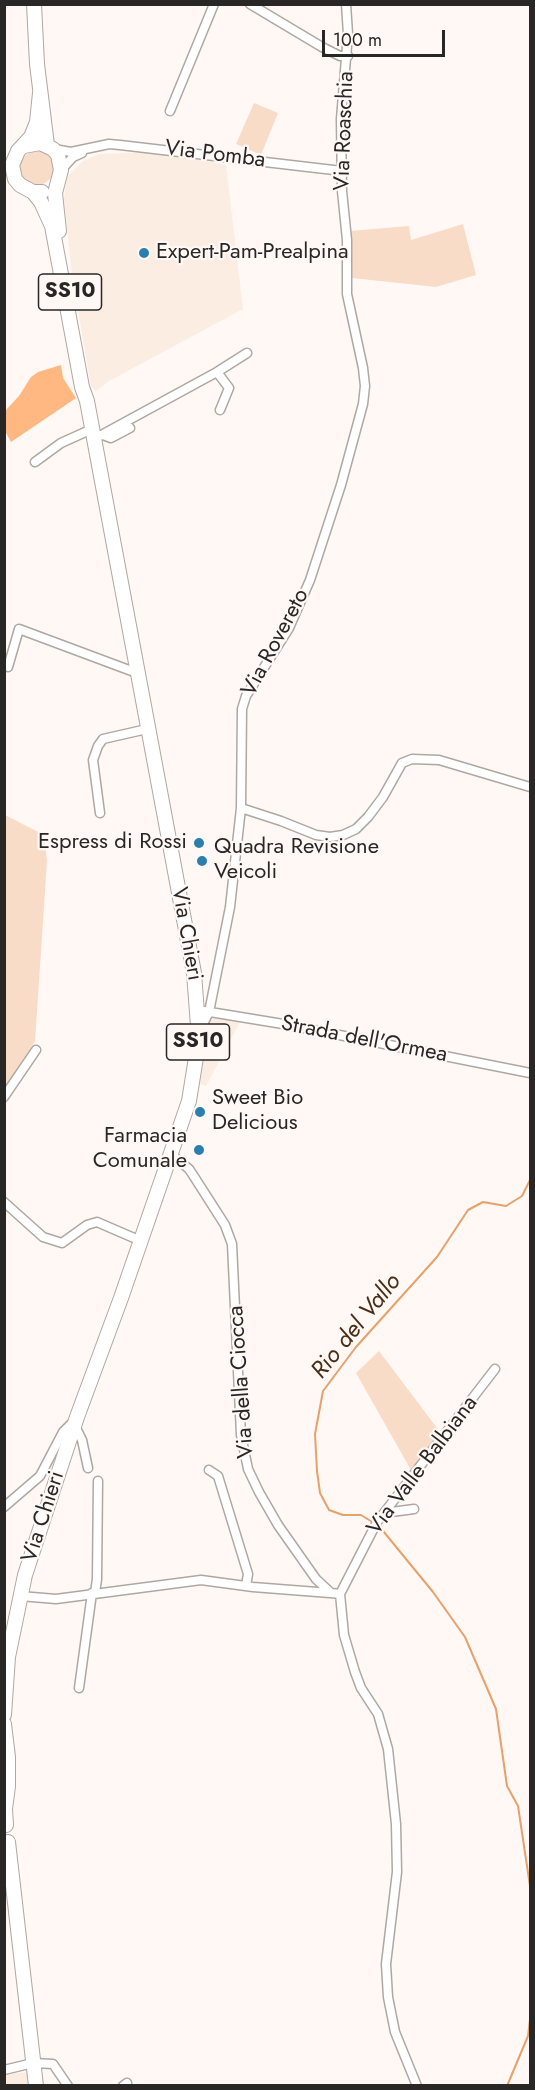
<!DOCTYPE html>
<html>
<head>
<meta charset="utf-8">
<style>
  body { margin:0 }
  #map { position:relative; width:535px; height:2090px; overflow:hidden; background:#fff8f4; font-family:Jost,sans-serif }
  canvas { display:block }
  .frame { position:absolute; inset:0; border:6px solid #292725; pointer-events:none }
  .scale { position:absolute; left:322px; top:30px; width:123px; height:27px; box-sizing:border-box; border:3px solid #292725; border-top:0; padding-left:8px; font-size:18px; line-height:21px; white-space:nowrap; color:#292725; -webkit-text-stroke:4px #fff8f4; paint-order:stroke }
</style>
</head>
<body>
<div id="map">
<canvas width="535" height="2090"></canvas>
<div class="frame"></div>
<div class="scale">100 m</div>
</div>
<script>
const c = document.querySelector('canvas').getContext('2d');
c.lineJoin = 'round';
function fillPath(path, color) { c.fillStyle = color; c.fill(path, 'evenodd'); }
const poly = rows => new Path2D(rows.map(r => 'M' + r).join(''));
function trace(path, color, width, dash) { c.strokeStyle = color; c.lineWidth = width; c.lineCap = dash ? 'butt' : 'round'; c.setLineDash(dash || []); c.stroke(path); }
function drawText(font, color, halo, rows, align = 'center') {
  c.font = font + ' Jost,sans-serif'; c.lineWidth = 4.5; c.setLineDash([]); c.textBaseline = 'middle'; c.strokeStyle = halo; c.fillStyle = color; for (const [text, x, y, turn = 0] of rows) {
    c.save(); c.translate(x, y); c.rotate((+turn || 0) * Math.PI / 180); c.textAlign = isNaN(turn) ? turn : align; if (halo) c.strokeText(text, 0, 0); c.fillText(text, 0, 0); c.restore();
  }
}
const built = poly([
  [158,152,226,165,243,309,109,381,96,391,91,386,72,275,64,199,67,177,83,161,99,154],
  [210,1017,240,1022,206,1086,200,1084],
  [28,2072,30,2085,5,2085,4,2075]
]);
const green = poly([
  [254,103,278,113,261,155,236,144],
  '20 168a17 17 0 1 1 34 0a17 17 0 1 1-34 0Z',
  [463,224,476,275,436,287,352,278,350,231,409,226,411,240],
  [5,815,44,835,47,861,35,1041,7,1084,4,1083],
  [379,1351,440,1432,411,1470,356,1373]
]);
const forest = poly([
  [61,365,63,378,76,398,11,442,5,431,5,411,19,396,31,377,38,372]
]);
const stream = poly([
  [374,1523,361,1515,343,1515,329,1510,320,1493,317,1471,315,1434,323,1391,356,1347,437,1257,468,1210,483,1202,506,1206,522,1196,530,1180],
  [379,1526,433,1592,465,1637,496,1709,507,1786,518,1806,530,1886],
  [507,2086,528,2036,530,2019]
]);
const minor = poly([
  [250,4,322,47,340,56,348,56],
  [170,111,214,4],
  [54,149,71,152,109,144,120,145,342,171],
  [61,170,73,157,82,153],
  [217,372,247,353],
  [103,435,111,438,130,428],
  [94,439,217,372,229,388,220,410],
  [35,462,61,443,92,429],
  [8,667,19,629,137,673],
  [241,808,281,821,316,835,330,837,343,835,356,829,368,817,383,797,402,763,412,759,439,760,530,787],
  [100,813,93,760,98,746,103,739,147,729],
  [204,1011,289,1025,530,1073],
  [200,1030,209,1012,230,907,241,808,242,709,246,696,289,628,310,580,341,485,363,404,365,386,363,368,347,294,347,240,342,191,341,119,348,34,346,4],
  [4,1097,36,1050],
  [172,1155,189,1169,193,1175,225,1225,232,1244,241,1435,248,1469,259,1492,278,1525,316,1579,331,1593,340,1594],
  [4,1202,43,1237,62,1243,87,1225,97,1222,141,1241],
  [75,1426,82,1440,88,1468],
  [209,1470,218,1476,248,1574,246,1586],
  [4,1507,40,1476,63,1432,73,1422],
  [384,1513,414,1509],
  [95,1593,97,1579,98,1481],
  [20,1596,56,1599,201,1580,253,1587,330,1593],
  [79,1688,92,1593],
  [4,2070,33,2063,53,2064,68,2086],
  [123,2086,127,2083],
  [417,2086,395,2032,388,1997,386,1964,397,1872,396,1824,388,1749,378,1714,361,1688,355,1672,344,1635,340,1594,377,1522,495,1369]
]);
const primary = poly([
  [34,4,37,64,47,145],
  [40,93,37,122,31,137,18,151,12,165,15,179,20,185,33,192,42,192],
  [24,146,40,143,53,149,58,155,61,170,55,193,59,231],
  [4,1715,8,1657,25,1575,77,1417,121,1298,189,1101,199,1039,194,973,87,401,82,387,52,226,41,202,33,192],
  [4,1724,8,1757,8,1786,5,1809,6,1825],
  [8,1842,36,2086]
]);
const markers = [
  [144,253,6,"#2b7faf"],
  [199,843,6,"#2b7faf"],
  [202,861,6,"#2b7faf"],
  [200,1112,6,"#2b7faf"],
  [199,1150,6,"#2b7faf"]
];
const shields = [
  [70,292,63],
  [198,1042,63]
];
const shieldNames = [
  ["SS10",70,292],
  ["SS10",198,1042]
];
const streetNames = [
  ["Via Roaschia",345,131,-88],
  ["Via Pomba",215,155,7],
  ["Via Rovereto",276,643,-62],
  ["Via Chieri",186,934,80],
  ["Strada dell'Ormea",364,1040,11],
  ["Via della Ciocca",242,1382,-94],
  ["Via Valle Balbiana",423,1466,-53],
  ["Via Chieri",44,1517,-72]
];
const poiNames = [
  ["Expert-Pam-Prealpina",156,253],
  ["Espress di Rossi",187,843,"right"],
  ["Quadra Revisione",214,848],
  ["Veicoli",214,873],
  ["Sweet Bio",212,1099],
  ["Delicious",212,1124],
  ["Farmacia",187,1137,"right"],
  ["Comunale",187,1162,"right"]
];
const waterNames = [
  ["Rio del Vallo",357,1327,-51]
];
fillPath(built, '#fcede2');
fillPath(green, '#f8dcc8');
fillPath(forest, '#ffb881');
trace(stream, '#e7a16a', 2);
trace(minor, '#afa8a2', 11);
trace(primary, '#afa8a2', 16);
trace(minor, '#fff', 8);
trace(primary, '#fff', 14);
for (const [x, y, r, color] of markers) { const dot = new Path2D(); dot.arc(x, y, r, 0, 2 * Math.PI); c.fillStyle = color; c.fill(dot); trace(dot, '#fff8f4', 2); }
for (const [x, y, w] of shields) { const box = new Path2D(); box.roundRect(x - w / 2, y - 18, w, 36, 4.5); c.fillStyle = '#fff8f4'; c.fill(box); trace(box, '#292725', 1.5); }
drawText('bold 21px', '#292725', null, shieldNames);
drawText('22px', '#292725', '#fff8f4', streetNames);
drawText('22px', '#292725', '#fff8f4', poiNames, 'left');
drawText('italic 24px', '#4a2d15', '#fff8f4', waterNames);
</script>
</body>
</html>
